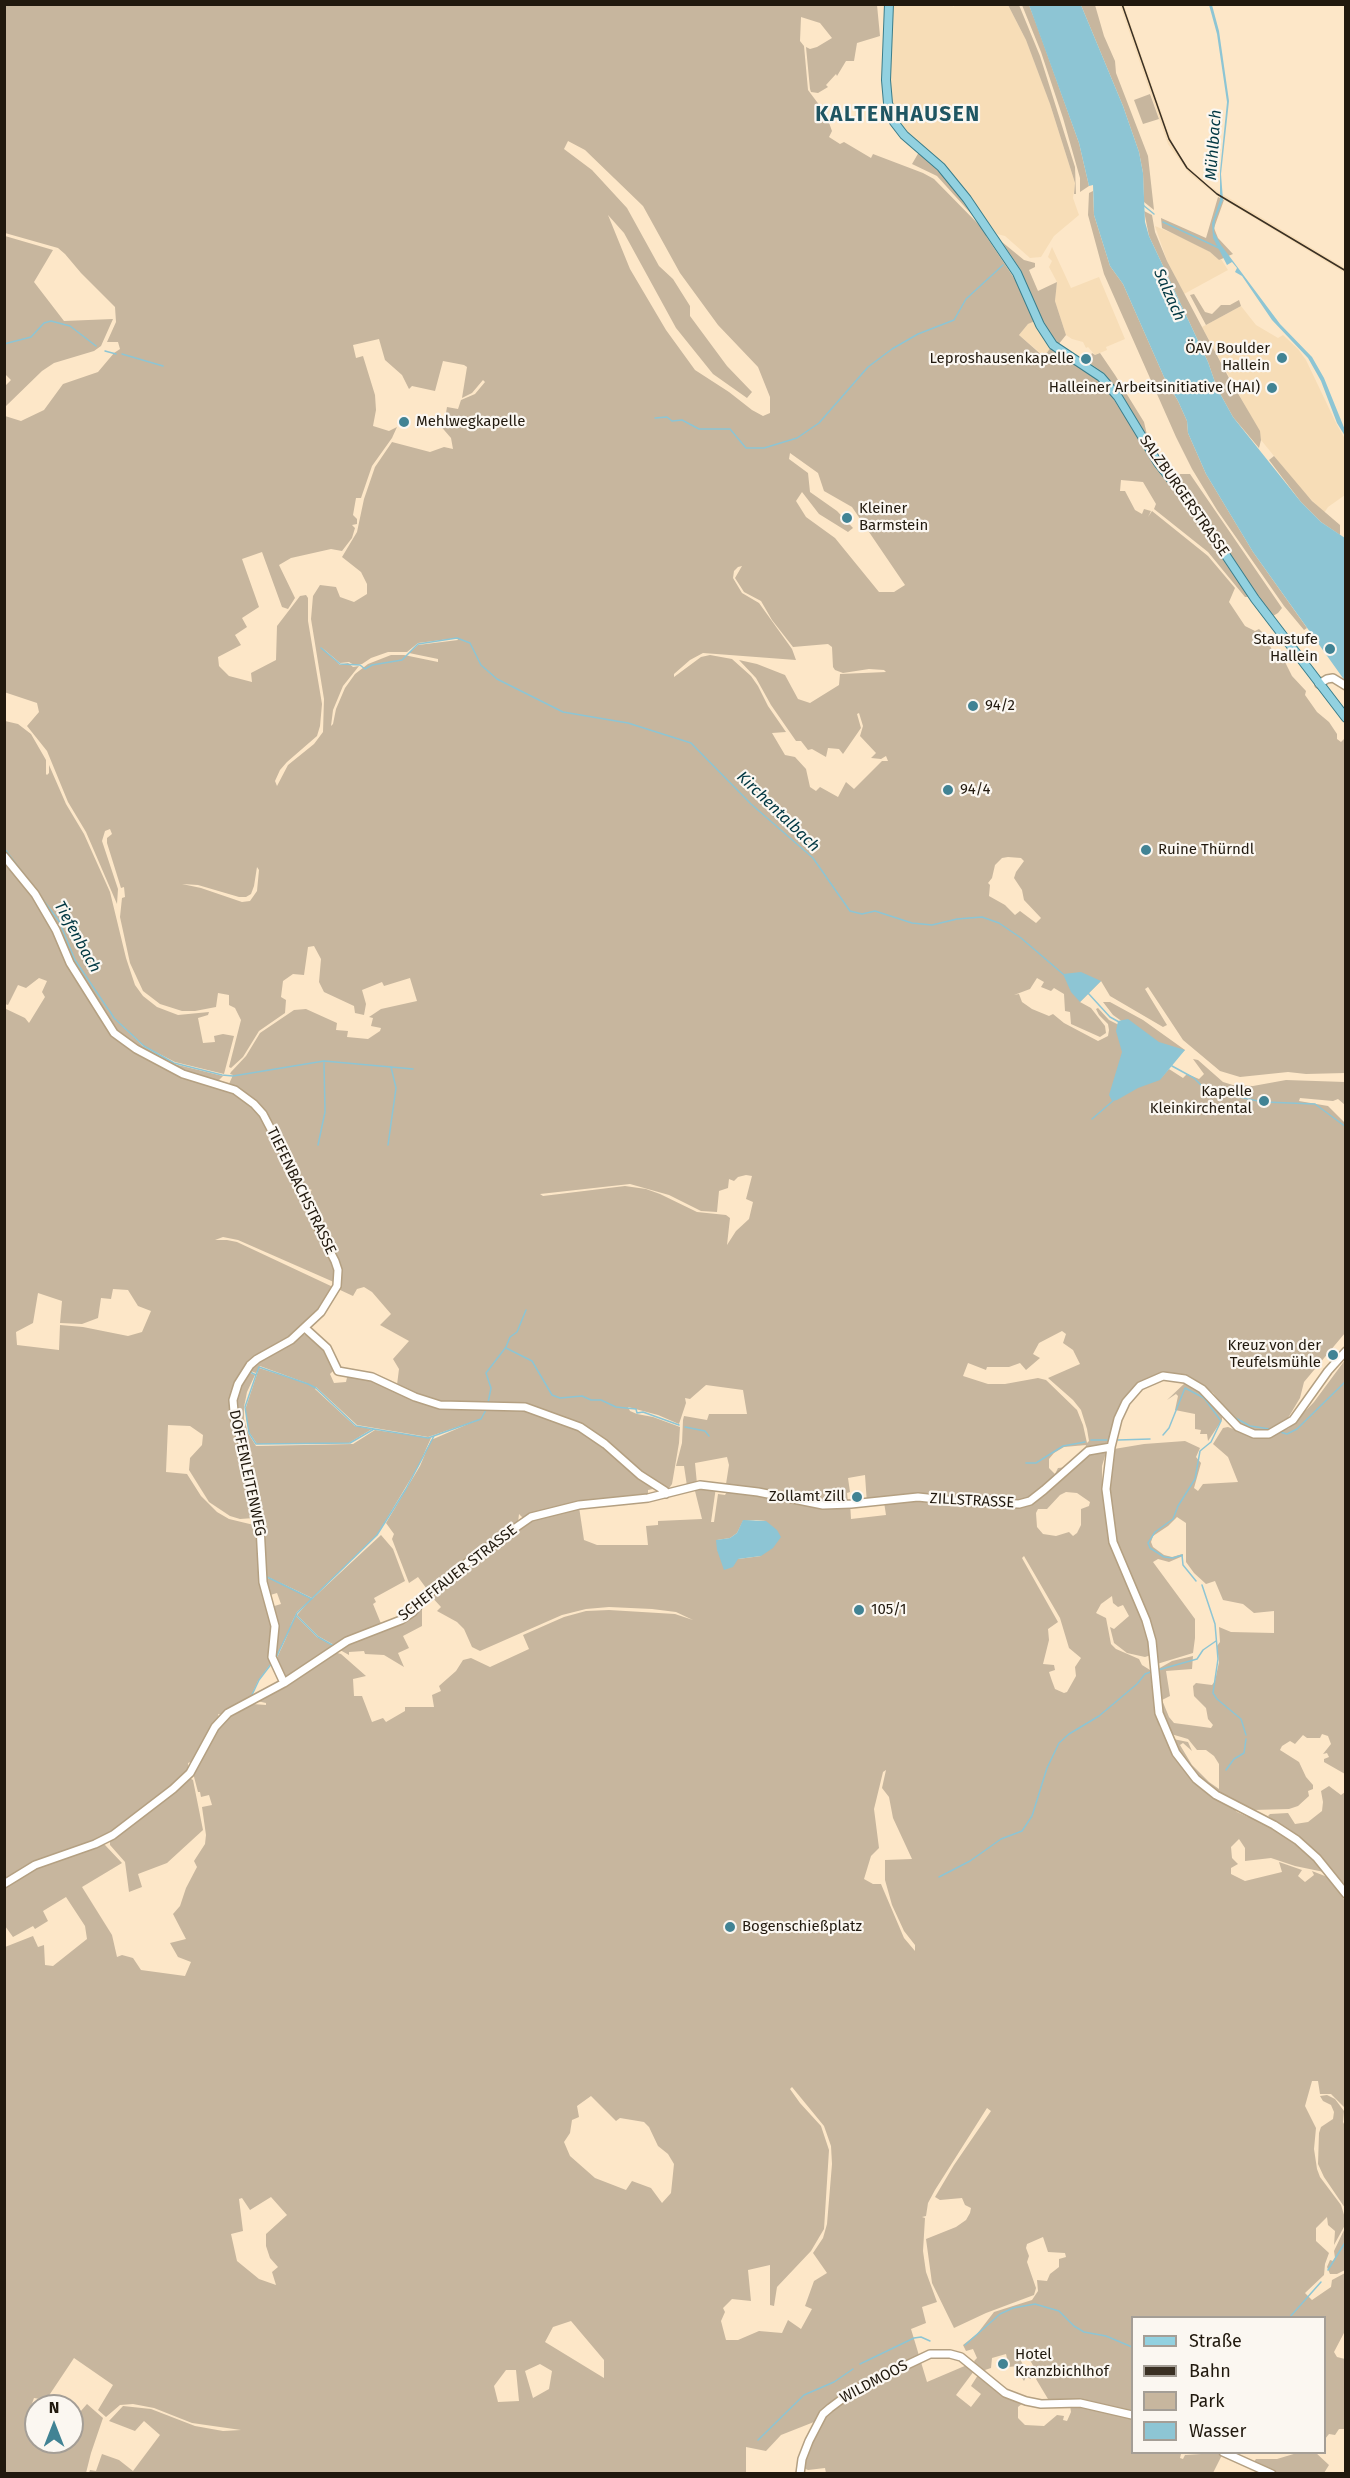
<!DOCTYPE html>
<html>
<head>
<meta charset="utf-8">
<style>
  body { margin:0 }
  #map { position:relative; width:1350px; height:2478px; overflow:hidden; background:#fde7c8; font-family:"Fira Sans",sans-serif }
  canvas { display:block }
  .frame { position:absolute; inset:0; border:6px solid #21190e; pointer-events:none }
  .legend { position:absolute; left:1131px; top:2316px; width:195px; height:138px; box-sizing:border-box; background:#fbf7f1; border:2px solid #a49e96; margin:0; padding:8px 10px; list-style:none; font-size:18px; color:#21190e }
  .legend li { display:flex; align-items:center; gap:12px; height:30px }
  .legend b { width:30px; border:2px solid #a49e96 }
  .north { position:absolute; left:24px; top:2394px; width:60px; height:60px; box-sizing:border-box; background:#fbf7f1; border:2px solid #a49e96; border-radius:50%; rotate:0deg; font-size:16px; font-weight:700; line-height:24px; text-align:center; color:#21190e }
  .north::after { content:''; display:block; margin:auto; width:21px; height:27px; background:#418394; clip-path:polygon(50% 0,100% 100%,50% 72%,0 100%) }
</style>
</head>
<body>
<div id="map">
<canvas width="1350" height="2478"></canvas>
<div class="frame"></div>
<ul class="legend">
<li><b style="height:8px;background:#92d1e0"></b>Straße</li>
<li><b style="height:8px;background:#3a3023"></b>Bahn</li>
<li><b style="height:16px;background:#c7b69e"></b>Park</li>
<li><b style="height:16px;background:#8dc5d4"></b>Wasser</li>
</ul>
<div class="north">N</div>
</div>
<script>
const c = document.querySelector('canvas').getContext('2d');
c.lineJoin = 'round';
function fillPath(path, color) { c.fillStyle = color; c.fill(path, 'evenodd'); }
const poly = rows => new Path2D(rows.map(r => 'M' + r).join(''));
function trace(path, color, width, dash) { c.strokeStyle = color; c.lineWidth = width; c.lineCap = dash ? 'butt' : 'round'; c.setLineDash(dash || []); c.stroke(path); }
function drawText(font, color, halo, rows, align = 'center') {
  c.font = font + ' "Fira Sans",sans-serif'; c.lineWidth = 4.5; c.setLineDash([]); c.textBaseline = 'middle'; c.strokeStyle = halo; c.fillStyle = color; for (const [text, x, y, turn = 0] of rows) {
    c.save(); c.translate(x, y); c.rotate((+turn || 0) * Math.PI / 180); c.textAlign = isNaN(turn) ? turn : align; if (halo) c.strokeText(text, 0, 0); c.fillText(text, 0, 0); c.restore();
  }
}
const built = poly([
  [952,4,953,7,957,4,1008,5,1026,40,1050,104,1075,183,1073,198,1079,215,1054,236,1041,257,1030,258,1005,236,997,234,954,176,906,134,895,119,888,84,893,5],
  [1120,5,1124,5,1166,126,1174,146,1187,166,1209,186,1345,268,1345,273,1216,195,1189,173,1168,144],
  [1155,226,1186,239,1210,252,1219,260,1221,259,1228,270,1184,294,1167,261],
  [1052,247,1071,288,1099,277,1125,339,1106,347,1107,350,1095,355,1088,347,1086,348,1083,342,1072,339,1066,335,1055,301,1057,282,1049,267,1052,261,1048,257],
  [1241,306,1256,325,1278,338,1283,335,1298,349,1306,360,1337,425,1345,439,1345,495,1328,507,1324,513,1300,488,1261,440,1259,431,1202,327],
  [1035,321,1051,347,1045,357,1019,335,1028,324]
]);
const green = poly([
  [440,4,877,5,880,36,857,43,854,61,846,61,837,76,836,74,826,85,828,87,818,93,811,92,810,89,806,47,810,49,817,47,832,38,820,23,801,17,800,41,804,46,808,90,820,106,817,110,828,120,832,131,829,137,840,144,844,142,871,158,873,154,923,173,934,179,986,232,986,236,1016,281,1035,321,1028,324,1019,335,1044,357,1051,347,1091,373,1107,389,1156,465,1192,510,1250,597,1245,597,1208,552,1154,509,1156,504,1143,482,1121,480,1120,491,1125,491,1135,510,1142,514,1144,509,1151,511,1148,517,1152,511,1208,556,1235,588,1229,602,1245,626,1255,631,1259,629,1265,635,1272,650,1284,660,1292,676,1306,691,1305,695,1317,712,1329,722,1337,734,1337,739,1341,742,1345,738,1345,1073,1306,1074,1288,1072,1240,1077,1220,1071,1183,1040,1148,987,1145,989,1167,1025,1163,1027,1110,996,1101,981,1080,1002,1091,1008,1105,1026,1106,1033,1100,1037,1071,1024,1070,1012,1065,1011,1064,994,1054,988,1051,991,1041,987,1044,982,1037,978,1030,989,1014,995,1019,994,1022,1002,1032,1009,1049,1016,1053,1014,1064,1023,1098,1041,1108,1036,1109,1030,1108,1024,1099,1015,1096,1009,1098,1008,1109,1020,1125,1028,1160,1079,1169,1069,1183,1078,1187,1074,1199,1079,1204,1074,1193,1059,1198,1060,1223,1082,1233,1085,1253,1086,1286,1080,1345,1082,1345,1105,1338,1099,1333,1101,1300,1098,1299,1101,1328,1106,1345,1123,1345,1333,1304,1382,1300,1398,1288,1418,1274,1427,1262,1430,1251,1430,1242,1425,1228,1413,1213,1393,1195,1380,1182,1375,1167,1373,1150,1378,1136,1386,1129,1392,1119,1409,1102,1466,1102,1476,1105,1512,1113,1550,1140,1611,1149,1638,1151,1655,1145,1657,1127,1653,1114,1643,1110,1627,1114,1629,1129,1616,1123,1605,1118,1607,1113,1603,1112,1596,1101,1604,1096,1613,1106,1618,1111,1644,1116,1649,1139,1659,1142,1665,1150,1670,1155,1710,1160,1728,1179,1764,1190,1777,1207,1792,1232,1807,1237,1812,1248,1817,1255,1817,1283,1832,1307,1852,1324,1872,1295,1866,1271,1858,1245,1861,1245,1848,1239,1839,1231,1847,1232,1858,1238,1864,1231,1868,1231,1874,1245,1881,1282,1872,1279,1862,1302,1870,1298,1876,1305,1882,1314,1875,1312,1871,1330,1878,1345,1901,1345,2108,1331,2094,1320,2094,1318,2081,1312,2081,1305,2106,1316,2128,1314,2149,1317,2169,1320,2177,1341,2205,1345,2218,1345,2225,1334,2245,1335,2231,1328,2225,1327,2217,1316,2228,1316,2241,1329,2253,1325,2264,1324,2275,1305,2293,1312,2300,1331,2287,1332,2280,1345,2273,1345,2331,1334,2352,1337,2357,1345,2359,1345,2429,1339,2429,1335,2435,1329,2434,1325,2439,1324,2318,1132,2318,1132,2412,1079,2399,1048,2399,1036,2379,1038,2374,1027,2355,1023,2356,1021,2361,1031,2379,1026,2377,1024,2381,1022,2378,1025,2374,1017,2366,1009,2367,1006,2354,992,2358,991,2368,985,2370,989,2376,976,2365,974,2361,977,2358,973,2349,966,2351,963,2345,977,2334,994,2312,1032,2300,1038,2291,1037,2280,1047,2281,1050,2274,1059,2267,1059,2259,1066,2257,1065,2253,1048,2252,1043,2237,1027,2244,1026,2248,1029,2256,1027,2262,1036,2288,1034,2295,986,2313,954,2328,932,2283,926,2239,956,2227,966,2220,970,2213,971,2208,965,2205,962,2198,940,2200,935,2197,954,2165,991,2111,987,2108,935,2190,928,2203,926,2216,922,2217,925,2218,923,2251,926,2272,937,2302,922,2307,926,2323,911,2329,927,2382,967,2365,974,2371,956,2395,971,2407,981,2394,971,2386,978,2375,1023,2403,1018,2407,1018,2418,1025,2425,1044,2426,1057,2415,1064,2416,1063,2420,1067,2421,1071,2412,1070,2405,1132,2417,1132,2452,1177,2453,1181,2454,1180,2458,1183,2459,1185,2455,1217,2453,1222,2455,1213,2473,826,2473,825,2468,808,2470,801,2467,819,2420,781,2435,766,2451,746,2447,746,2473,89,2473,90,2470,96,2471,102,2454,119,2460,133,2471,160,2435,144,2421,135,2431,109,2421,123,2406,151,2409,195,2426,223,2431,241,2430,192,2423,154,2408,133,2404,120,2405,106,2417,98,2410,113,2385,74,2358,46,2400,34,2398,29,2412,36,2415,36,2442,72,2442,72,2408,80,2412,87,2404,103,2418,91,2453,86,2473,5,2473,5,1947,33,1936,38,1947,44,1945,45,1965,53,1966,87,1939,85,1926,66,1897,43,1911,48,1921,35,1929,33,1926,13,1937,5,1926,5,1887,32,1869,101,1844,105,1845,122,1863,82,1887,112,1935,117,1957,122,1955,133,1958,141,1970,185,1976,191,1962,178,1957,170,1943,186,1939,173,1914,180,1906,186,1888,197,1867,194,1861,205,1844,206,1835,202,1807,212,1805,209,1795,201,1797,200,1792,198,1792,193,1773,221,1725,228,1717,253,1704,266,1705,266,1703,257,1701,304,1675,334,1652,341,1654,366,1676,353,1679,354,1696,362,1696,372,1722,383,1718,386,1722,405,1711,405,1707,434,1707,432,1695,441,1691,439,1686,456,1671,463,1660,471,1658,490,1667,529,1649,523,1635,564,1617,586,1611,609,1610,675,1614,693,1620,676,1612,652,1609,609,1607,586,1609,562,1615,480,1651,472,1647,464,1629,457,1622,437,1611,441,1607,430,1595,527,1521,566,1510,570,1511,571,1509,579,1507,584,1540,597,1545,648,1545,646,1526,658,1525,658,1521,702,1519,694,1487,716,1487,711,1522,714,1522,718,1494,725,1495,728,1490,726,1484,729,1465,727,1457,695,1463,697,1484,687,1486,684,1466,676,1466,682,1443,683,1420,684,1416,707,1420,709,1414,747,1414,743,1390,706,1385,690,1399,685,1398,686,1403,679,1424,658,1415,628,1407,630,1411,637,1414,653,1417,680,1427,679,1443,672,1484,667,1491,659,1487,605,1443,538,1410,465,1406,428,1400,397,1385,399,1369,393,1359,409,1341,380,1325,391,1314,372,1292,364,1287,357,1289,353,1296,338,1289,340,1282,308,1193,312,1190,303,1187,265,1114,229,1084,233,1075,230,1074,231,1072,246,1056,260,1033,294,1010,306,1009,337,1023,336,1030,348,1031,347,1037,368,1039,380,1031,381,1028,371,1026,373,1018,369,1017,381,1009,417,1001,410,978,384,986,382,982,362,990,366,1004,364,1015,355,1013,354,1006,324,992,319,982,321,959,314,946,308,947,304,975,293,974,283,981,281,997,286,1000,285,1013,259,1031,243,1057,231,1068,229,1067,241,1020,235,1008,229,1005,229,995,218,993,216,1007,195,1011,182,1011,160,1004,143,991,130,963,120,917,122,898,125,897,124,887,121,888,107,843,107,838,112,834,110,829,105,831,102,841,118,889,117,904,86,832,68,802,47,751,27,726,39,712,37,703,4,692,5,416,21,421,44,410,63,384,98,372,114,353,120,349,118,342,107,342,116,322,115,307,81,273,65,254,58,248,5,233,5,5],
  [568,141,585,150,643,206,680,273,718,325,758,367,770,397,770,413,763,416,752,410,729,392,695,370,666,330,630,269,608,215,624,233,676,328,713,374,747,398,752,392,727,366,690,316,690,306,673,279,659,266,627,208,592,170,564,149],
  [379,339,385,360,402,375,409,389,412,386,435,391,443,361,464,365,467,367,462,398,472,393,483,380,485,382,475,394,461,400,458,409,447,407,445,419,440,418,438,423,451,438,453,449,444,447,430,452,392,442,375,467,364,499,357,532,342,557,361,572,367,584,367,594,354,602,340,597,336,587,320,585,313,596,311,619,324,699,323,732,314,744,288,765,277,786,275,781,280,770,287,762,317,736,320,726,322,704,308,621,308,598,306,595,300,596,277,626,276,660,251,673,252,682,229,676,219,666,218,657,241,645,235,635,247,627,242,618,259,607,242,559,262,552,282,607,288,609,295,598,279,565,291,558,331,549,342,551,352,538,355,528,352,525,357,524,357,519,353,515,356,498,361,498,372,466,392,438,397,427,389,431,373,426,376,410,375,395,363,356,356,358,353,345],
  [790,453,818,473,824,491,852,507,905,585,894,592,879,592,835,538,806,517,796,501,802,492,819,514,848,532,853,528,837,511,810,492,808,473,789,459],
  [742,566,735,578,744,592,761,601,772,620,793,647,828,644,832,647,833,667,835,670,843,673,869,669,884,670,886,672,840,674,839,685,810,703,798,699,785,675,757,664,739,660,756,678,771,705,796,741,801,741,808,750,812,749,826,757,828,748,839,749,843,754,861,728,857,714,859,713,863,726,860,736,876,753,871,758,881,759,886,756,888,761,882,761,854,789,846,782,838,797,820,787,816,791,810,787,806,769,795,757,785,755,772,733,786,732,768,706,758,686,751,676,732,659,710,655,701,657,674,677,674,674,690,660,703,653,796,660,792,649,759,603,742,593,733,578,734,571,738,567],
  [457,638,458,640,418,645,409,653,438,659,438,662,404,655,391,655,368,664,355,674,345,688,336,709,333,724,331,726,333,710,343,686,359,666,353,667,348,663,340,665,321,647,340,663,349,662,354,665,362,664,371,658,388,652,407,652,418,643],
  [1008,857,1021,858,1024,861,1016,872,1014,878,1022,890,1024,900,1041,918,1036,923,1020,911,1015,915,1005,905,989,896,990,885,988,883,992,878,995,865,1002,858],
  [257,867,259,870,257,891,250,901,242,902,201,888,182,884,198,885,239,897,246,897,251,894,254,886],
  [746,1175,752,1176,746,1199,753,1202,749,1219,736,1231,727,1245,730,1218,726,1215,697,1212,660,1194,646,1189,625,1186,543,1196,540,1194,630,1184,669,1195,701,1211,717,1212,719,1191,728,1188,729,1179,734,1181,738,1177],
  [1062,1331,1066,1334,1063,1343,1073,1350,1080,1364,1048,1378,1073,1400,1081,1410,1087,1429,1089,1441,1087,1443,1083,1425,1077,1410,1046,1380,1038,1378,1005,1384,988,1384,963,1376,968,1363,986,1370,987,1367,1009,1367,1020,1363,1026,1370,1040,1358,1033,1354,1039,1343],
  [1086,1445,1084,1452,1068,1467,1058,1468,1055,1474,1049,1468,1049,1459,1054,1453,1064,1447],
  [865,1475,867,1504,884,1502,886,1515,851,1519,850,1502,848,1502,847,1493,850,1492,848,1478],
  [1066,1492,1077,1493,1090,1502,1089,1506,1081,1509,1081,1525,1077,1533,1073,1536,1069,1532,1056,1536,1043,1534,1037,1527,1036,1513,1038,1509,1047,1509,1060,1495],
  [756,1520,766,1521,761,1556,738,1559,717,1550,717,1540,730,1538,737,1533,743,1521],
  [1024,1556,1060,1618,1069,1648,1081,1658,1075,1667,1076,1676,1067,1692,1064,1693,1055,1689,1052,1681,1049,1672,1055,1670,1054,1665,1043,1664,1049,1640,1048,1629,1058,1622,1022,1558],
  [886,1770,882,1788,889,1797,893,1818,912,1859,885,1860,885,1880,892,1905,904,1931,915,1945,915,1951,904,1938,881,1884,873,1884,864,1879,871,1856,879,1848,874,1809,883,1772],
  [792,2087,824,2126,831,2146,832,2164,827,2224,823,2238,813,2253,827,2273,814,2281,805,2306,812,2309,801,2329,788,2320,782,2333,759,2331,738,2340,726,2340,721,2321,725,2312,723,2308,732,2299,751,2301,748,2270,770,2265,770,2305,774,2306,777,2287,811,2251,824,2229,829,2150,821,2126,800,2103,790,2089],
  [591,2096,616,2121,620,2118,644,2122,649,2127,658,2146,668,2154,674,2164,671,2193,662,2203,651,2188,632,2181,626,2190,595,2178,570,2156,564,2142,570,2133,572,2120,579,2117,577,2106],
  [271,2197,287,2215,266,2234,266,2246,270,2258,278,2267,272,2272,276,2285,259,2279,237,2261,231,2234,243,2231,239,2199,242,2198,250,2210],
  [571,2321,604,2360,604,2378,545,2342,553,2327],
  [540,2364,552,2371,549,2389,533,2398,525,2371],
  [506,2370,516,2370,519,2401,498,2402,494,2386],
  [1008,5,1019,5,1040,56,1075,167,1076,194,1074,194,1075,183,1050,104,1026,40],
  [1022,5,1029,5,1036,23,1079,143,1089,186,1080,192,1080,178,1063,118,1041,52],
  [1081,5,1095,5,1104,36,1115,61,1116,73,1148,156,1154,210,1144,202,1143,173,1139,152,1123,106],
  [1150,94,1159,119,1143,124,1134,100],
  [919,152,956,189,974,217,937,176,912,164],
  [1093,191,1094,215,1110,266,1123,284,1164,377,1178,401,1187,421,1188,433,1206,474,1253,552,1307,628,1304,630,1284,606,1217,510,1192,469,1176,437,1104,274,1088,215,1089,193],
  [1218,197,1224,200,1214,228,1218,238,1233,254,1219,260,1210,252,1162,228,1161,218,1206,238],
  [1144,211,1152,215,1155,232,1167,261,1229,378,1260,431,1261,440,1259,448,1233,417,1217,388,1208,362,1149,236],
  [5,236,53,250,34,282,64,321,113,319,101,346,94,351,54,363,42,371,5,407,5,386,11,380,4,373],
  [1002,242,1024,260,1035,263,1035,267,1029,270,1038,291,1057,282,1055,301,1066,335,1058,345,1044,325,1020,269],
  [1194,294,1205,312,1212,314,1221,305,1230,305,1239,300,1241,306,1206,325,1190,295],
  [1092,353,1095,355,1100,353,1115,375,1144,422,1148,439,1104,373,1088,362],
  [1274,456,1312,501,1340,525,1340,535,1321,522,1301,502,1269,460],
  [1180,474,1190,474,1282,608,1278,613,1273,616,1265,608,1176,483],
  [5,721,18,724,31,734,46,760,46,774,47,775,49,773,49,765,66,804,84,834,110,892,126,958,135,985,143,996,157,1007,178,1015,209,1012,208,1015,198,1018,203,1043,215,1042,214,1036,223,1034,234,1036,224,1074,175,1062,144,1046,112,1016,143,1046,174,1064,223,1076,218,1081,191,1075,137,1047,115,1031,103,1015,87,983,73,965,105,1026,110,1033,182,1075,217,1084,244,1098,260,1113,308,1205,335,1265,336,1283,238,1240,223,1237,215,1240,227,1240,237,1242,333,1287,327,1302,299,1331,254,1359,231,1402,242,1445,254,1518,240,1519,230,1516,209,1502,189,1470,190,1458,202,1445,203,1435,190,1426,168,1425,166,1472,187,1474,201,1496,217,1512,229,1519,258,1526,262,1582,272,1617,272,1662,258,1681,250,1699,222,1715,218,1714,219,1717,213,1724,192,1766,191,1762,188,1763,189,1770,178,1781,103,1839,5,1882,4,1008,25,1018,29,1023,45,997,42,992,47,981,39,978,26,988,18,985,8,1005,5,1004],
  [113,1289,128,1290,138,1306,151,1311,142,1332,128,1336,83,1327,60,1325,59,1350,17,1345,16,1332,33,1323,38,1293,62,1301,60,1323,82,1324,98,1318,101,1298,111,1299],
  [1103,1002,1110,1002,1143,1020,1185,1050,1175,1059,1113,1015],
  [302,1334,307,1335,326,1349,334,1370,330,1374,334,1383,346,1382,348,1373,374,1379,425,1402,517,1407,580,1428,658,1488,648,1490,648,1496,610,1499,524,1519,519,1514,518,1523,429,1592,418,1577,409,1583,392,1539,394,1534,386,1523,420,1466,431,1440,475,1421,428,1437,357,1425,316,1387,315,1389,355,1426,372,1429,349,1443,257,1444,249,1432,246,1418,246,1407,259,1368,309,1384,260,1366,256,1373,248,1370,252,1365],
  [1345,1360,1345,1774,1324,1762,1324,1759,1329,1757,1327,1753,1323,1754,1331,1744,1328,1736,1322,1734,1320,1738,1307,1738,1303,1735,1295,1744,1290,1741,1282,1746,1280,1750,1299,1762,1306,1777,1313,1785,1313,1789,1308,1791,1309,1796,1298,1806,1289,1809,1253,1810,1213,1790,1189,1768,1175,1747,1173,1739,1188,1742,1192,1751,1183,1743,1180,1745,1192,1765,1209,1782,1219,1789,1219,1764,1214,1756,1206,1750,1197,1750,1188,1739,1171,1734,1161,1713,1158,1669,1172,1661,1193,1656,1192,1669,1166,1671,1170,1696,1162,1700,1169,1717,1174,1723,1211,1728,1213,1725,1208,1719,1206,1708,1194,1696,1193,1686,1196,1683,1212,1685,1215,1681,1219,1662,1217,1646,1220,1642,1219,1627,1231,1632,1274,1633,1274,1611,1254,1613,1243,1604,1223,1600,1215,1581,1206,1584,1194,1573,1186,1562,1186,1523,1177,1517,1168,1526,1153,1536,1151,1542,1153,1547,1164,1555,1172,1557,1183,1554,1183,1556,1169,1562,1158,1559,1153,1562,1195,1619,1195,1638,1193,1653,1157,1664,1148,1617,1126,1568,1115,1537,1109,1485,1113,1451,1114,1449,1144,1444,1185,1441,1200,1448,1196,1457,1201,1463,1194,1488,1198,1491,1203,1484,1238,1482,1228,1457,1213,1444,1223,1428,1228,1427,1241,1432,1269,1436,1289,1428,1314,1402],
  [247,1372,255,1375,247,1392,244,1407,244,1419,248,1433,256,1446,353,1444,375,1430,431,1438,419,1465,377,1535,312,1598,279,1582,312,1599,381,1535,393,1549,405,1581,374,1598,376,1602,373,1604,382,1626,336,1646,318,1636,297,1615,310,1600,297,1612,290,1626,296,1616,317,1637,335,1647,286,1678,275,1662,289,1632,275,1659,271,1607,281,1604,277,1593,267,1596,264,1577,274,1580,264,1575,263,1530,237,1425,234,1401],
  [1186,1382,1199,1389,1222,1417,1222,1420,1208,1441,1207,1434,1200,1434,1201,1430,1195,1429,1195,1414,1175,1410,1178,1396,1176,1394,1167,1400],
  [419,1609,422,1609,422,1626,403,1636,409,1648,398,1653,404,1667,384,1655,365,1654,364,1651,349,1652,349,1655,340,1650,341,1647],
  [188,1777,193,1780,203,1830,167,1863,138,1874,142,1887,129,1892,125,1862,110,1845,110,1840],
  [1329,1786,1341,1795,1345,1792,1345,1889,1319,1856,1268,1816,1270,1814,1288,1813,1295,1824,1308,1822,1322,1811,1323,1802,1321,1791],
  [1327,2095,1335,2099,1344,2111,1343,2122,1346,2128,1345,2208,1324,2177,1318,2164,1319,2133,1321,2127,1333,2119,1334,2112,1331,2105,1323,2101,1320,2096],
  [1345,2228,1345,2270,1337,2274,1330,2274,1327,2267,1330,2260,1333,2261,1335,2258,1334,2251],
  [1315,2452,1329,2465,1324,2473,1281,2474,1253,2463,1256,2459,1277,2459,1297,2453]
]);
const water = poly([
  [1029,5,1081,5,1123,106,1139,152,1143,173,1145,222,1149,236,1208,362,1217,388,1233,417,1301,502,1321,522,1345,538,1345,681,1253,552,1206,474,1188,433,1187,421,1178,401,1164,377,1123,284,1110,266,1094,215,1093,185,1089,186,1079,143],
  [1209,5,1212,5,1219,31,1229,101,1221,174,1223,200,1215,220,1214,232,1221,245,1280,324,1312,357,1324,378,1345,430,1345,436,1337,423,1321,381,1308,358,1272,320,1242,276,1235,272,1237,268,1232,262,1227,265,1213,238,1212,223,1220,200,1220,171,1227,102,1217,34],
  [1081,972,1101,981,1080,1002,1071,992,1063,974],
  [1128,1019,1159,1042,1185,1050,1160,1080,1138,1088,1117,1100,1112,1101,1109,1095,1122,1052,1116,1031,1118,1021],
  [743,1520,766,1521,777,1530,781,1537,773,1548,761,1556,738,1559,733,1567,724,1570,717,1550,716,1540,730,1538,737,1533]
]);
const stream = poly([
  [1143,205,1154,214],
  [1163,222,1219,248],
  [4,344,31,337,44,323,51,321,70,326,96,346],
  [105,351,116,354],
  [122,354,163,366],
  [655,418,667,417,672,421,682,420,699,429,730,429,746,448,764,448,797,438,819,423,868,367,892,349,918,334,954,320,966,299,1003,265],
  [321,648,340,664,360,665,365,669,372,665,402,660,418,644,457,638,470,643,481,665,497,679,563,712,628,723,691,743,751,804,813,858,850,911,862,914,875,911,912,923,932,925,957,919,982,917,999,923,1021,938,1063,974],
  [4,848,59,921,75,960,108,1009],
  [1088,993,1110,1017,1119,1022],
  [109,1010,114,1018,144,1046,174,1063,222,1075,233,1076,324,1061,413,1069],
  [1172,1066,1194,1078,1204,1088,1224,1094,1263,1102],
  [1265,1102,1315,1104,1346,1127],
  [1092,1119,1114,1100],
  [318,1145,325,1112,324,1063],
  [388,1145,396,1088,391,1067],
  [506,1348,532,1361,552,1395,560,1398,582,1396,591,1400,601,1400,616,1407,636,1409,637,1413,643,1412,679,1425],
  [248,1371,256,1375,259,1367,308,1384,316,1388,356,1426,428,1438,481,1419,487,1408],
  [256,1375,245,1407,249,1433,256,1444,350,1443,374,1429],
  [488,1403,491,1388,486,1373,506,1347,510,1337,517,1332,526,1310],
  [1230,1415,1250,1426,1270,1429],
  [685,1427,705,1431,709,1436],
  [1280,1432,1287,1434,1297,1429,1346,1381],
  [1163,1435,1169,1428,1185,1388,1204,1398,1221,1421,1211,1442,1200,1451,1195,1479,1178,1506,1173,1519,1155,1532,1148,1543,1150,1548,1164,1557,1173,1558,1182,1555,1183,1565,1196,1581],
  [1091,1440,1107,1440],
  [1118,1440,1150,1439],
  [1026,1463,1036,1463,1063,1446,1085,1442],
  [265,1576,312,1599],
  [1202,1585,1215,1624,1218,1659,1213,1693,1217,1699,1241,1719,1246,1735],
  [296,1615,318,1637,334,1646],
  [275,1660,297,1613,377,1535,406,1489,434,1436],
  [1158,1670,1197,1659,1203,1650,1216,1641],
  [251,1697,259,1680,272,1663],
  [198,1766,208,1747],
  [1226,1770,1234,1759,1244,1753,1246,1739],
  [939,1877,970,1861,1001,1839,1022,1831,1032,1816,1047,1768,1059,1743,1069,1734,1099,1716,1137,1684,1145,1674,1153,1671],
  [1328,2270,1346,2241],
  [1289,2318,1321,2282],
  [965,2345,1000,2314,1013,2308,1035,2304,1059,2311,1074,2326,1084,2332,1106,2336,1132,2347],
  [860,2364,914,2338,921,2337,930,2341],
  [758,2440,804,2395,834,2382,853,2369]
]);
const secondary = poly([
  [1319,684,1327,679,1333,678,1346,686],
  [4,856,35,894,56,930,70,963,114,1033,136,1049,183,1074,235,1090,254,1104,263,1114,311,1206,318,1228,335,1261,338,1270,337,1286,321,1312,291,1340,257,1359,250,1365,238,1384,233,1400,235,1423,244,1448,250,1485,260,1526,263,1582,275,1626,272,1657,284,1683],
  [305,1328,327,1348,338,1371,372,1377,415,1397,440,1405,525,1407,580,1427,605,1444,640,1475,665,1491,666,1494],
  [1346,1351,1328,1371,1293,1420,1269,1434,1254,1434,1238,1427,1202,1389,1185,1379,1163,1376,1140,1386,1126,1402,1118,1419,1111,1447,1106,1489,1113,1542,1146,1620,1152,1641,1159,1713,1176,1753,1196,1779,1216,1795,1274,1825,1297,1840,1317,1858,1346,1894],
  [4,1884,35,1865,95,1844,113,1835,173,1789,190,1773,215,1727,228,1713,284,1683,347,1641,401,1620,413,1612,430,1593,475,1556,531,1517,579,1505,648,1498,700,1485,758,1492,823,1505,851,1504,918,1497,965,1502,1019,1504,1030,1501,1044,1490,1088,1451,1111,1447],
  [1223,2452,1272,2474],
  [800,2474,802,2459,809,2441,823,2414,830,2408,854,2390,930,2354,950,2354,961,2357,1005,2393,1026,2401,1041,2404,1080,2403,1132,2415]
]);
const primary = poly([
  [889,4,886,80,888,103,894,122,904,135,941,167,967,199,1017,273,1040,325,1053,345,1101,377,1118,397,1158,463,1199,515,1255,599,1346,718]
]);
const rail = poly([
  [1122,4,1169,139,1187,168,1217,194,1346,271]
]);
const markers = [
  [1282,358,6,"#418394"],
  [1086,359,6,"#418394"],
  [1272,388,6,"#418394"],
  [404,422,6,"#418394"],
  [847,518,6,"#418394"],
  [1330,649,6,"#418394"],
  [973,706,6,"#418394"],
  [948,790,6,"#418394"],
  [1146,850,6,"#418394"],
  [1264,1101,6,"#418394"],
  [1333,1355,6,"#418394"],
  [857,1497,6,"#418394"],
  [859,1610,6,"#418394"],
  [730,1927,6,"#418394"],
  [1003,2364,6,"#418394"]
];
const poiNames = [
  ["ÖAV Boulder",1270,349,"right"],
  ["Hallein",1270,366,"right"],
  ["Leproshausenkapelle",1074,359,"right"],
  ["Halleiner Arbeitsinitiative (HAI)",1260,388,"right"],
  ["Mehlwegkapelle",416,422],
  ["Kleiner",859,509],
  ["Barmstein",859,526],
  ["Staustufe",1318,640,"right"],
  ["Hallein",1318,657,"right"],
  ["94/2",985,706],
  ["94/4",960,790],
  ["Ruine Thürndl",1158,850],
  ["Kapelle",1252,1092,"right"],
  ["Kleinkirchental",1252,1109,"right"],
  ["Kreuz von der",1321,1346,"right"],
  ["Teufelsmühle",1321,1363,"right"],
  ["Zollamt Zill",845,1497,"right"],
  ["105/1",871,1610],
  ["Bogenschießplatz",742,1927],
  ["Hotel",1015,2355],
  ["Kranzbichlhof",1015,2372]
];
const streetNames = [
  ["SALZBURGERSTRASSE",1184,496,55],
  ["TIEFENBACHSTRASSE",301,1191,64],
  ["DOFFENLEITENWEG",247,1473,78],
  ["ZILLSTRASSE",972,1501,3],
  ["SCHEFFAUER STRASSE",458,1573,-38],
  ["WILDMOOS",874,2382,-28]
];
const waterNames = [
  ["Mühlbach",1214,145,-86],
  ["Salzach",1169,295,66],
  ["Kirchentalbach",778,812,44],
  ["Tiefenbach",77,937,61]
];
const districtNames = [
  ["KALTENHAUSEN",898,115]
];
fillPath(built, '#f7ddb7');
fillPath(green, '#c7b69e');
fillPath(water, '#8dc5d4');
trace(stream, '#8dc5d4', 1.5);
trace(secondary, '#b4a082', 10);
trace(primary, '#3b7d8a', 10);
trace(secondary, '#fff', 7);
trace(primary, '#92d1e0', 8);
trace(rail, '#3a3023', 1.5);
for (const [x, y, r, color] of markers) { const dot = new Path2D(); dot.arc(x, y, r, 0, 2 * Math.PI); c.fillStyle = color; c.fill(dot); trace(dot, '#fbf7f1', 2); }
drawText('15px', '#21190e', '#fbf7f1', poiNames, 'left');
drawText('15px', '#21190e', '#fbf7f1', streetNames);
drawText('italic 16px', '#013742', '#fbf7f1', waterNames);
c.letterSpacing = '1.5px';
drawText('bold 21px', '#1f5562', '#fbf7f1', districtNames);
c.letterSpacing = '0px';
</script>
</body>
</html>
